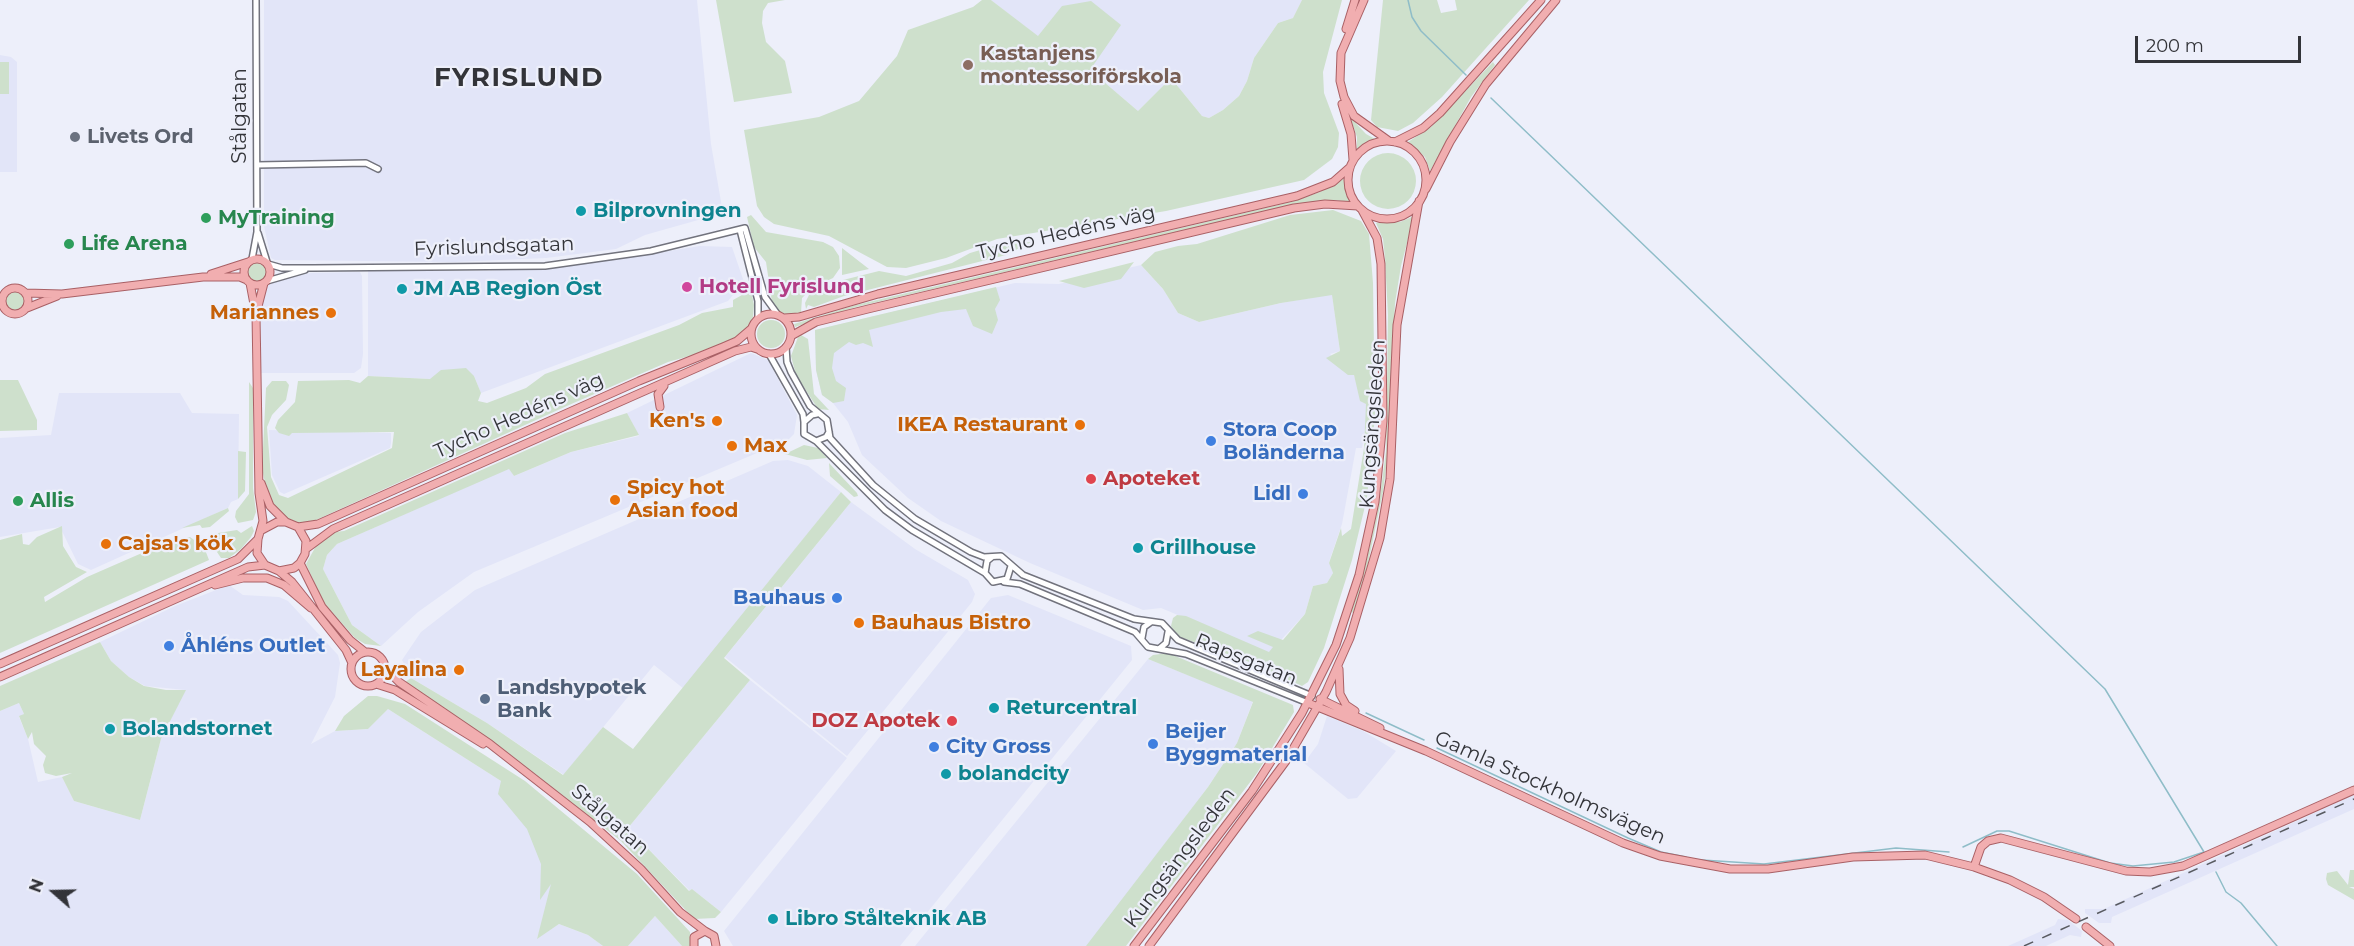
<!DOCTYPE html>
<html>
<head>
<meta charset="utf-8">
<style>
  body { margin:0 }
  #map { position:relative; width:2354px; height:946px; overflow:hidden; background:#edeffa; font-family:Montserrat,sans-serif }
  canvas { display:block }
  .north { position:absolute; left:24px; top:862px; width:60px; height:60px; -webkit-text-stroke:4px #edeffa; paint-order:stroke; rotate:290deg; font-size:16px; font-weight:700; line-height:24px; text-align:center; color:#333439 }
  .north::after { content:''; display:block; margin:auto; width:21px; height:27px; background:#333439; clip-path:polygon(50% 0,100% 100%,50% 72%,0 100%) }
  .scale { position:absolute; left:2135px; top:36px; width:166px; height:27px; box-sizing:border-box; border:3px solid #333439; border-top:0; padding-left:8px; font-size:18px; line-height:21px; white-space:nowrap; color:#333439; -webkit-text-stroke:4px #edeffa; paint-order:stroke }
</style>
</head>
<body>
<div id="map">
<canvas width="2354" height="946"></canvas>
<div class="north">N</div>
<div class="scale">200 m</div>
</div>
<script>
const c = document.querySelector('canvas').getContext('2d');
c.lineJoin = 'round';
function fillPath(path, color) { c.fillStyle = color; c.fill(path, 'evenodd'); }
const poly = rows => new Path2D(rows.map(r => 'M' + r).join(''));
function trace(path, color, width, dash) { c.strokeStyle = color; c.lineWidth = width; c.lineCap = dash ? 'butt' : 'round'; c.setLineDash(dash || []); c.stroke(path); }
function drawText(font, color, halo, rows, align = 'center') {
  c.font = font + ' Montserrat,sans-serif'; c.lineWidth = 4.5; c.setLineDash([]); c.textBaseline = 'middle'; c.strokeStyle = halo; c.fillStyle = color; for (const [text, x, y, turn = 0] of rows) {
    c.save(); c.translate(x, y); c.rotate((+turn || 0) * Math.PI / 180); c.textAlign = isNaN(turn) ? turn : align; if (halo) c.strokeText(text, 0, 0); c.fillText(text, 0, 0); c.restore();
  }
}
const built = poly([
  [264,0,697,0,711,144,723,213,645,235,616,249,546,258,454,262,275,260,271,258,264,226],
  [991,0,1302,0,1293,18,1278,23,1254,58,1247,81,1239,96,1223,110,1209,118,1202,116,1171,78,1138,111,1090,70,1033,33],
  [0,55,11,57,17,62,17,172,0,172],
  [700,246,732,247,744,282,728,301,481,393,474,376,431,379,368,376,368,271,488,271,605,261],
  [1141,265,1163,289,1178,313,1199,322,1281,303,1332,294,1340,351,1330,354,1354,375,1360,393,1369,405,1362,448,1356,448,1342,524,1329,562,1333,573,1327,583,1313,586,1305,614,1269,653,1161,608,1143,610,1030,563,941,521,908,498,862,455,848,422,833,403,822,395,816,370,815,330,1015,283,1059,284],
  [360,272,362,276,363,354,361,368,354,373,261,373,261,314,263,291,270,282,311,273],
  [751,353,768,360,797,415,794,434,788,440,474,572,418,612,381,646,352,625,323,569,327,555,337,544,509,468,514,476,571,452,639,436,627,413],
  [59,393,180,393,192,413,239,414,238,499,231,502,228,508,91,570,78,564,60,527,0,537,0,438,51,435],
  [269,430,391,433,391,443,390,448,284,494,280,492,272,475],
  [788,460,808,466,841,492,684,689,654,665,564,775,487,723,411,678,402,660,421,632,475,590,773,461],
  [851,502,915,549,968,580,975,594,972,602,847,756,725,657],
  [229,585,243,595,279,597,288,601,338,655,340,663,335,697,311,744,335,731,368,729,388,709,501,781,578,840,537,938,559,924,588,935,603,946,0,946,0,711,19,703,24,714,19,717,28,739,38,782,62,777,74,801,140,820,161,739,185,690,145,686,129,677,111,661,100,642,175,606],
  [1008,595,1131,646,1132,660,900,946,733,946,724,931,991,598],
  [1148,659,1253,701,1237,743,1208,787,1088,946,915,946],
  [750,680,847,758,721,912,692,889,690,891,628,828],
  [1327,716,1363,731,1396,751,1357,798,1348,799,1304,763,1318,744],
  [2354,795,2354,809,2112,917,2111,923,2099,923,2085,913,2085,909,2104,909],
  [655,916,682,946,628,946],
  [2058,919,2068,920,2082,931,2081,937,2070,935,2046,946,2008,946,2055,925]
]);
const green = poly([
  [716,0,785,0,768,3,763,11,762,23,766,42,785,61,792,93,734,102],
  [982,0,991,0,1038,36,1062,6,1091,1,1121,25,1090,70,1138,111,1171,78,1202,116,1209,118,1223,110,1239,96,1247,81,1254,58,1278,23,1293,18,1302,0,1342,0,1323,72,1324,93,1339,133,1338,147,1332,159,1304,180,1166,211,997,239,946,258,906,268,887,267,829,236,774,224,764,217,757,206,744,130,819,117,859,101,897,56,908,30,973,7],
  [1383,0,1437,0,1441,13,1457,10,1455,0,1529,0,1442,97,1413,123,1398,131,1377,127,1371,120],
  [0,62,9,62,9,94,0,94],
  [1493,62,1495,65,1471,97,1430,171,1425,157,1408,142,1431,127],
  [1350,117,1366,134,1375,139,1357,151,1357,137],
  '1360 181a28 28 0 1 1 56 0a28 28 0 1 1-56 0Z',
  [1345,178,1351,203,1336,200,1291,205,856,307,795,327,794,324,856,305,1291,202,1320,192],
  [1333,210,1361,221,1369,234,1373,283,1375,416,1367,498,1352,560,1324,648,1308,682,1302,686,1255,664,1183,638,1176,635,1171,626,1173,618,1177,615,1186,616,1269,652,1273,647,1247,636,1258,631,1283,640,1305,614,1313,586,1327,583,1333,573,1329,563,1341,528,1342,536,1351,529,1364,448,1366,404,1360,401,1354,375,1348,375,1326,358,1340,351,1332,295,1281,303,1199,322,1178,313,1163,289,1141,265,1155,252,1178,246,1197,244,1290,215],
  [751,215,766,232,823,242,833,247,839,256,840,268,833,278,812,288,802,298,801,313,795,316,785,314,777,310,772,302,766,262,754,247,747,217],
  [1414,216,1401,266,1395,303,1388,453,1383,492,1368,563,1354,613,1351,612,1367,558,1379,504,1386,451,1388,315,1385,258,1383,239,1376,223,1400,222],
  [1031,242,1006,255,844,296,814,307,808,305,806,309,805,303,809,295,843,280,879,271,906,276,952,263,970,253,994,246],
  [842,248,869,269,842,275],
  '247 272a10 10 0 1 1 20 0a10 10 0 1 1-20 0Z',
  [1134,262,1121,279,1084,288,1059,281],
  [996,287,1000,300,995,309,998,320,992,334,973,326,966,309,941,312,869,330,873,347,863,343,856,345,849,342,834,353,832,368,836,381,846,388,844,401,833,403,822,395,816,370,815,330],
  [751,290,754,305,753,317,749,327,736,339,714,349,668,362,569,405,305,525,284,518,268,496,262,469,266,388,272,381,286,381,289,385,286,400,272,415,267,427,271,477,279,495,288,498,392,448,394,432,292,433,289,436,279,433,275,428,278,420,295,402,298,381,349,380,360,383,368,376,430,379,441,370,466,368,474,376,481,393,478,401,487,403,526,388,545,374,679,325,702,313,733,307,733,300],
  '6 301a9 9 0 1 1 18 0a9 9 0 1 1-18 0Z',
  '757 334a14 14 0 1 1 28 0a14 14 0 1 1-28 0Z',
  [801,335,808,339,814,394,829,410,818,409,796,375,791,356,798,337],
  [0,380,18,380,37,420,37,430,0,431],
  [249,382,253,388,253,488,256,512,253,520,238,523,235,517,236,511,249,494],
  [627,413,639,435,571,452,514,476,509,469,337,544,327,555,323,569,352,625,381,646,365,644,355,638,324,603,306,564,316,546,335,532,344,531,565,433],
  [804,445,818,448,827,458,807,460,785,454],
  [238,451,246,452,245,491,238,499],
  [829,463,857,493,858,496,854,497,830,476],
  [841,492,851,502,724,658,750,680,628,828,689,891,692,889,721,912,715,918,694,919,621,841,507,752,405,682,411,678,487,723,563,775,603,727,633,749],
  [228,508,229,511,210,527,202,528,200,525,182,528],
  [62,526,63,546,76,567,87,572,44,597,45,602,87,577,174,539,190,537,204,547,209,560,0,653,0,540,22,534,23,544,29,545,37,537],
  [252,526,254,531,251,537,241,549,229,558,221,558,213,546,218,533,237,530,241,533],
  [100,642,111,661,129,677,144,686,166,690,186,690,161,739,140,820,74,801,62,777,72,773,56,776,45,773,43,765,46,756,34,744,32,732,28,739,19,716,24,714,19,703,0,711,0,686],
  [1168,653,1293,705,1294,712,1257,773,1126,946,1086,946,1208,787,1237,743,1253,702,1148,659,1153,655],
  [368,696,377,696,405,704,525,781,637,874,690,932,691,946,682,946,655,916,628,946,603,946,588,935,559,924,537,939,551,884,540,900,541,864,527,829,498,794,501,781,388,709,368,729,335,731,344,716],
  [2350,870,2354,870,2354,887,2349,887,2354,889,2354,900,2328,885,2326,879,2327,873,2337,871,2348,885]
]);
const stream = poly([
  [1408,0,1412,17,1421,31,1466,75],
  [1491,98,2105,689,2204,852,2174,862,2133,866,2110,863,2009,831,1997,831,1963,847],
  [1366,713,1424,740],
  [1437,748,1628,838,1661,852,1686,857],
  [1702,860,1764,864,1896,848,1949,852],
  [2216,872,2226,892,2241,903,2277,946]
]);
const minor = poly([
  [257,165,366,163,378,169],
  [740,230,758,301,758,318],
  [258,233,267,262],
  [252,259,257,232,256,0],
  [268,264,282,268,313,268,545,266,651,251,745,228,765,297,778,315],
  [267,281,305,270],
  [786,347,787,362,791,372,810,406,827,420,830,438,873,485,915,519,971,552,984,557,1001,556,1023,575,1134,619,1162,623,1178,640,1312,696],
  [769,354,803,414,804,422],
  [817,414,812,415,804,422,804,434,816,441,826,437,829,432],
  [816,441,885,510,912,530,985,573],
  [992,557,987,561,985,573,993,582,1007,579,1011,566],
  [1004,582,1020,584,1135,632,1148,647,1186,654,1308,703],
  [1142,638,1144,627,1151,622],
  [1160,648,1166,643,1168,632]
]);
const major = poly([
  [1364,0,1341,53,1340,81,1344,97,1354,116,1389,141],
  [1346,29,1355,0],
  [1342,104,1351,134,1353,160],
  '1348 180a39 39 0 1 1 78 0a39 39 0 1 1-78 0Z',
  [1395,142,1423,128,1440,113,1541,0],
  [1426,189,1450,142,1486,84,1556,0],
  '244 272a13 13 0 1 1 26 0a13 13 0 1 1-26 0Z',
  [211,274,248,262],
  [250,283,256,315,259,493,263,521,258,539,257,553,265,565,279,571,294,568,300,563,305,554,306,541,298,527,286,522,277,522,262,530],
  '2 301a13 13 0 1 1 26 0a13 13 0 1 1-26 0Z',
  [26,293,62,294,203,277,240,277,247,280],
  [27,308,57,296],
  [257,310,264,283],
  '751 334a20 20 0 1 1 40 0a20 20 0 1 1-40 0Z',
  [784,318,799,317,878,294,1297,196,1333,182,1350,167],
  [791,336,816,322,868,309,1294,208,1325,204,1358,206],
  [660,407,658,394,664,386],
  [261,483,270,506,286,522],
  [298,527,318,524,639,381,723,347,737,341,751,329],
  [306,549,333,529,735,351,751,347,757,349],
  [300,563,322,607,350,640,365,652],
  [279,571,292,582,346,650,352,663],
  [215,585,243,578,267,578,284,585,311,608],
  '351 669a17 17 0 1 1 34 0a17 17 0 1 1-34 0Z',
  [0,664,238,559,258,539],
  [385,668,399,682,490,744,590,822,641,869,680,912,705,931],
  [1339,669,1340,694,1346,705,1355,711],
  [0,677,248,567,265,565],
  [376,684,395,690,483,744],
  [1320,699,1380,728],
  [1308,703,1426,751,1623,843,1660,856,1730,869,1768,869,1853,857,1925,855,1974,867,2010,880,2044,897,2076,919],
  [1974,867,1981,847,1988,841,2001,838,2126,871,2150,872,2183,866,2354,790],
  [2086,927,2110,946],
  [694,946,694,937,705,931,714,936,716,946],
  [1134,946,1252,791,1302,713,1336,645,1359,575,1375,502,1383,421,1381,264,1377,238,1362,210],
  [1149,946,1286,761,1326,692,1350,638,1380,538,1390,479,1397,325,1419,201]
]);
const rail = poly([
  [2024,946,2354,799]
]);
const markers = [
  [968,65,6,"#8d6e63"],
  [75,137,6,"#6b7280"],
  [581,211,6,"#0f9aa8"],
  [206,218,6,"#2e9e5b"],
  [69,244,6,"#2e9e5b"],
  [687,287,6,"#d1479c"],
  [402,289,6,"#0f9aa8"],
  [331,313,6,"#e8710a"],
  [717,421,6,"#e8710a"],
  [1080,425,6,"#e8710a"],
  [1211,441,6,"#3f7fe0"],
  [732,446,6,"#e8710a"],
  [1091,479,6,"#e0444e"],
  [1303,494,6,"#3f7fe0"],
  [615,500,6,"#e8710a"],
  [18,501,6,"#2e9e5b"],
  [106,544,6,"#e8710a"],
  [1138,548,6,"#0f9aa8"],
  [837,598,6,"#3f7fe0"],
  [859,623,6,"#e8710a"],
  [169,646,6,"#3f7fe0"],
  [459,670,6,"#e8710a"],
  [485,699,6,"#5c6f8a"],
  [994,708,6,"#0f9aa8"],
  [952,721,6,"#e0444e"],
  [110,729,6,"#0f9aa8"],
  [1153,744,6,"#3f7fe0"],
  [934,747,6,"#3f7fe0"],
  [946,774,6,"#0f9aa8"],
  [773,919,6,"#0f9aa8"]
];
const educationNames = [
  ["Kastanjens",980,54],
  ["montessoriförskola",980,77]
];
const streetNames = [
  ["Stålgatan",240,116,-90],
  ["Tycho Hedéns väg",1066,233,-13],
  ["Fyrislundsgatan",494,247,-2],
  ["Tycho Hedéns väg",519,416,-24],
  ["Kungsängsleden",1373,424,-86],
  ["Rapsgatan",1246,660,22],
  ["Gamla Stockholmsvägen",1550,788,24],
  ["Stålgatan",610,820,41],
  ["Kungsängsleden",1180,858,-53]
];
const worshipNames = [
  ["Livets Ord",87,137]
];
const cultureNames = [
  ["Bilprovningen",593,211],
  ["JM AB Region Öst",414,289],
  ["Grillhouse",1150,548],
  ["Returcentral",1006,708],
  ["Bolandstornet",122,729],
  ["bolandcity",958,774],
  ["Libro Stålteknik AB",785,919]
];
const leisureNames = [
  ["MyTraining",218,218],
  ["Life Arena",81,244],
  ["Allis",30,501]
];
const hotelNames = [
  ["Hotell Fyrislund",699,287]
];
const foodNames = [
  ["Mariannes",319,313],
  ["Ken's",705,421],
  ["IKEA Restaurant",1068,425],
  ["Max",744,446,"left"],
  ["Spicy hot",627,488,"left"],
  ["Asian food",627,511,"left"],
  ["Cajsa's kök",118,544,"left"],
  ["Bauhaus Bistro",871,623,"left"],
  ["Layalina",447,670]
];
const shopNames = [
  ["Stora Coop",1223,430],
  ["Boländerna",1223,453],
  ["Lidl",1291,494,"right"],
  ["Bauhaus",825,598,"right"],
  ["Åhléns Outlet",181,646],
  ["Beijer",1165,732],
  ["Byggmaterial",1165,755],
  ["City Gross",946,747]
];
const healthNames = [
  ["Apoteket",1103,479],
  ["DOZ Apotek",940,721,"right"]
];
const serviceNames = [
  ["Landshypotek",497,688],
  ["Bank",497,711]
];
const districtNames = [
  ["FYRISLUND",519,78]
];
fillPath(built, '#e2e5f8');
fillPath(green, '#cee0cc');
trace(stream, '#8fbdc8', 1.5);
trace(minor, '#72737d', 8);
trace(major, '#a96065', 9);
trace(minor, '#fff', 5);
trace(major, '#f1aeb0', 7);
trace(rail, '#585a60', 1.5, [10, 10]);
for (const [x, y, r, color] of markers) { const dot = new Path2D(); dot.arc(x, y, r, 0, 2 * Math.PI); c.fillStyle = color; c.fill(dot); trace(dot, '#edeffa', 2); }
drawText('bold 20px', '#785e54', '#edeffa', educationNames, 'left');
drawText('20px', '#333439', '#edeffa', streetNames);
drawText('bold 20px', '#5b616d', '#edeffa', worshipNames, 'left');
drawText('bold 20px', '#0d838f', '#edeffa', cultureNames, 'left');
drawText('bold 20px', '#27864d', '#edeffa', leisureNames, 'left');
drawText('bold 20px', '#b23c85', '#edeffa', hotelNames, 'left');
drawText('bold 20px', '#c56008', '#edeffa', foodNames, 'right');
drawText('bold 20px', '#366cbe', '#edeffa', shopNames, 'left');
drawText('bold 20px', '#be3a42', '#edeffa', healthNames, 'left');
drawText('bold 20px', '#4e5e75', '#edeffa', serviceNames, 'left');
c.letterSpacing = '1.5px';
drawText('bold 26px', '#333439', '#edeffa', districtNames);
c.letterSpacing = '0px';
</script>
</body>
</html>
